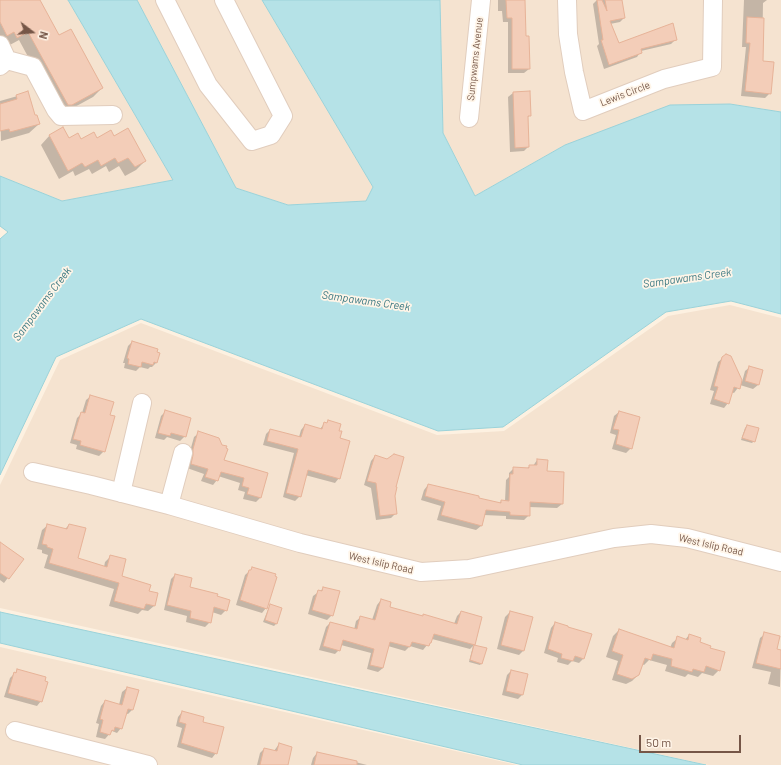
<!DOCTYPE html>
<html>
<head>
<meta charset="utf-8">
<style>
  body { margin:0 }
  #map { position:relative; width:781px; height:765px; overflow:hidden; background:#fdf1e1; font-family:Barlow,sans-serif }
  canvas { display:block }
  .north { position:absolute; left:12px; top:12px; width:40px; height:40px; -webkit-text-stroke:3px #fff5e8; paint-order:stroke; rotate:106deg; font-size:11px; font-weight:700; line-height:16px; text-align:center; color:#755647 }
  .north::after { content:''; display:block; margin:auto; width:14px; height:18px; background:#755647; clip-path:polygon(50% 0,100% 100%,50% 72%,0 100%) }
  .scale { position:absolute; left:639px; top:735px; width:102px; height:18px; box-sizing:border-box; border:2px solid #755647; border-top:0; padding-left:5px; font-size:12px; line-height:14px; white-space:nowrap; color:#755647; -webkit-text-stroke:3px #fff5e8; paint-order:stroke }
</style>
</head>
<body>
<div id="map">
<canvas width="781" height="765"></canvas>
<div class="north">N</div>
<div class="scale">50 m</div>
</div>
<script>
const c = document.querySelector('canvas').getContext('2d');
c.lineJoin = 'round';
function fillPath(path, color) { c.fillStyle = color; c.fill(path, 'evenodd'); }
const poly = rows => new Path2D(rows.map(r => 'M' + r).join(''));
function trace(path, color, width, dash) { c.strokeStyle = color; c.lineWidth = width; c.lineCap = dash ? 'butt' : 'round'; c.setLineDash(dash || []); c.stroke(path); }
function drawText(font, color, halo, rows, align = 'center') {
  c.font = font + ' Barlow,sans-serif'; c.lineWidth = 3.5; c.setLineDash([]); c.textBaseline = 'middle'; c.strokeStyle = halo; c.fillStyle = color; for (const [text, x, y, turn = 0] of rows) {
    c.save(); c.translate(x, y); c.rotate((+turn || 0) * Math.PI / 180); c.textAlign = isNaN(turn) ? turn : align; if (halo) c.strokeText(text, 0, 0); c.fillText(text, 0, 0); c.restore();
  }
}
const residential = poly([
  [0,0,68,0,173,180,62,201,0,176],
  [137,0,262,0,373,187,367,201,288,205,236,188],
  [440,0,781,0,781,112,730,104,565,145,475,196,443,133],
  [730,305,781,318,781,765,708,765,0,608,0,485,60,360,141,323,437,435,504,431,668,316],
  [0,647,517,765,0,765]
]);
const water = poly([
  [68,0,137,0,236,188,288,205,366,201,373,187,262,0,440,0,443,133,475,196,565,145,670,105,730,104,781,112,781,314,731,301,666,312,503,427,438,431,141,319,56,357,0,475,0,239,8,232,0,226,0,176,62,201,173,180,68,0],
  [0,612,706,765,523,765,0,643,0,612]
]);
const shadow = poly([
  [0,0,39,0,58,37,102,88,93,97,62,114,59,114,19,40,8,46,0,43],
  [498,0,524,0,525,37,529,69,524,73,508,73,508,22,503,22,502,11,498,11],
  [597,0,621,0,624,18,620,22,610,24,618,44,676,39,671,44,641,51,637,57,604,69,597,46,599,44,593,4],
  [744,0,767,0,763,3,762,62,770,93,765,98,741,96,746,47,742,47],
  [529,92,530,115,527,118,528,147,524,151,510,152,508,97,513,93],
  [28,93,34,116,39,124,29,133,1,141,0,101],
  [50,135,68,140,97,139,114,137,145,161,136,170,125,176,119,166,109,172,106,166,92,174,89,169,75,176,73,171,59,179,41,145],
  [132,342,156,363,152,367,150,367,148,369,140,367,136,371,124,368,125,363,123,363,128,346],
  [730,356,742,382,745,371,750,367,762,370,758,385,753,389,740,385,734,393,731,392,728,403,724,408,710,404,714,391,710,390,718,362,723,358],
  [91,396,109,416,104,451,99,456,76,449,77,445,70,443,77,418,82,413,86,400],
  [165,412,185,436,180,441,167,437,164,440,155,438,161,416],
  [619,412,631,448,626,453,612,449,616,435,610,433,614,416],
  [324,424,338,439,339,478,335,483,305,475,300,496,295,501,283,497,294,453,263,445,266,434,270,430,299,437,301,430,305,425,320,429],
  [747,426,754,441,752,443,741,440,745,428],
  [199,433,221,445,223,460,267,473,260,498,256,502,243,499,245,492,238,490,240,483,218,476,217,480,213,485,201,481,204,474,187,468,189,455,194,437],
  [375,456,394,496,396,513,391,518,376,520,371,488,364,485,371,461],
  [537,460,546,472,562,504,557,508,529,507,529,515,524,520,506,519,506,516,484,515,481,526,476,530,437,520,441,506,421,500,424,490,428,485,499,504,501,501,505,501,506,480,509,477,509,473,514,468,526,469,530,466,533,466],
  [48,525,65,529,69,525,76,559,104,567,105,562,111,556,121,577,148,592,157,594,154,606,148,611,142,610,138,614,109,606,114,589,44,568,48,555,42,553,42,550,37,549,42,530],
  [0,543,22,559,4,583,0,580],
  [253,568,266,608,262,613,236,605,245,575],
  [175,575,189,588,226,610,221,615,212,612,210,622,205,627,186,622,187,616,164,610,171,579],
  [324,588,332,615,327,620,308,614,313,596],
  [381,600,388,608,454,624,457,616,461,612,474,645,470,649,432,639,423,650,410,646,405,651,388,646,383,668,378,672,367,669,371,653,341,645,339,650,335,654,319,650,326,627,330,623,354,630,356,621,361,617,372,620,377,605],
  [271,605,281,609,276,624,274,626,263,622,269,607],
  [510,612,523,651,519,655,497,649,505,617],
  [555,623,583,659,579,663,572,661,568,665,557,662,558,658,544,653,551,628],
  [619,630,670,648,672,643,678,638,685,640,689,635,698,643,709,648,719,670,713,676,702,673,698,677,688,674,685,677,665,671,667,665,649,660,644,665,642,664,638,675,632,681,626,684,612,680,618,661,606,657,613,636],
  [765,634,776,650,781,651,780,687,768,684,771,672,752,668,760,638],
  [473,646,485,649,482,663,480,665,469,662],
  [18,670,41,701,37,706,4,697,10,678],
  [511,671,522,695,518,699,502,695,507,675],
  [127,688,132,710,128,714,125,713,121,728,117,733,112,731,105,739,96,737,99,724,96,723,101,706,105,701,119,705,122,692],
  [182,712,202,723,216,753,212,758,177,747,182,728,176,726,178,717],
  [279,744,287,765,257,765,260,753,264,749,274,751],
  [317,753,328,755,367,765,311,765,313,758]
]);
const building = poly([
  [0,0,40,0,59,35,71,29,103,88,72,105,68,105,28,32,17,38,14,32,7,36,0,22,0,0],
  [506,0,525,0,526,36,529,36,530,69,512,69,512,18,507,18,506,0],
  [597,0,602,0,607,11,605,0,622,0,625,18,610,21,619,43,673,23,677,40,641,49,642,53,609,65,601,40,603,40,597,0],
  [747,17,764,18,763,61,774,62,771,94,745,91,750,43,746,43,747,17],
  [28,91,35,115,37,115,40,124,10,132,9,129,0,131,0,104,17,99,16,95,28,91],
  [530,91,531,116,528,116,529,147,515,148,513,92,530,91],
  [63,127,69,138,78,133,81,139,94,132,97,138,111,130,114,136,128,128,146,161,135,167,128,158,118,163,115,158,101,166,98,160,85,167,82,163,68,171,49,135,63,127],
  [132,341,158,349,157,352,160,353,157,363,154,362,153,365,142,362,141,367,128,364,129,359,127,358,132,341],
  [726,354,731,356,742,380,740,389,734,387,729,404,714,399,718,387,714,386,722,357,726,354],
  [749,366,763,370,759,385,745,381,749,366],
  [90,395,114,402,110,415,115,416,105,452,80,445,81,441,73,439,81,412,85,413,90,395],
  [165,410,191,418,186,437,171,433,170,436,158,433,165,410],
  [619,411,640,417,632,449,616,444,619,430,613,429,619,411],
  [328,420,341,424,339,431,342,431,340,438,350,441,340,479,308,470,301,497,286,493,298,449,267,441,270,429,301,437,305,424,322,429,324,422,327,423,328,420],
  [747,425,759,428,755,442,742,438,747,425],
  [198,431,219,438,222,445,227,446,226,448,228,449,224,460,268,473,261,498,247,494,249,488,242,486,244,478,221,472,218,481,205,477,208,469,191,464,193,455,193,449,198,431],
  [394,454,404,457,396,487,397,487,395,496,397,514,380,516,376,483,367,481,375,455,387,459,394,454],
  [537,459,548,460,547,471,564,472,563,504,530,502,530,516,510,515,510,512,486,510,482,526,441,515,445,502,425,496,428,484,479,496,479,498,501,503,501,500,509,501,510,474,513,474,513,467,529,468,529,465,537,465,537,459],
  [47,524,67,529,69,524,86,528,78,558,107,567,110,555,126,559,122,576,151,585,149,591,158,593,155,606,146,604,144,609,114,601,119,583,49,563,53,549,47,547,47,545,42,544,47,524],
  [0,542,24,559,9,579,0,573,0,542],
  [252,567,276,574,275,576,277,577,267,609,240,600,249,570,251,570,252,567],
  [175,574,192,578,190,587,218,594,217,596,230,600,227,611,214,607,211,623,190,618,191,611,167,605,175,574],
  [323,587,340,591,333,616,312,610,318,590,322,591,323,587],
  [381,599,391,602,390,607,423,616,423,614,457,624,461,611,482,617,475,645,434,634,431,643,430,643,429,646,412,642,410,647,390,642,383,668,370,665,374,649,343,640,340,651,323,646,330,622,357,629,360,616,375,620,381,599],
  [270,604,282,608,277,624,265,620,270,604],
  [510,611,533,617,524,651,501,645,510,611],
  [555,622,568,626,568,627,592,634,584,659,575,656,573,661,561,658,562,654,548,649,555,622],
  [619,629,674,648,677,636,688,640,689,634,701,638,700,642,711,646,710,648,725,652,720,671,706,666,704,672,693,669,692,672,671,666,672,659,653,654,651,660,645,658,639,675,632,679,617,674,623,655,612,651,619,629],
  [764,632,780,636,777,649,781,650,781,669,756,663,764,632],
  [474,645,487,648,482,664,470,660,474,645],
  [17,669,46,677,45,681,48,682,42,702,8,693,14,672,16,673,17,669],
  [511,670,528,674,523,695,506,691,511,670],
  [127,687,139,690,133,710,128,709,122,729,115,727,114,731,112,730,110,735,100,732,103,720,100,719,105,700,122,705,127,687],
  [182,711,204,717,203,722,224,727,217,754,181,743,186,724,179,722,182,711],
  [279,743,292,747,288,765,260,765,264,748,277,751,279,743],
  [317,752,357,761,357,765,314,765,317,752]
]);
const minor = poly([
  [165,0,208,85,252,141,271,135,283,116,224,0],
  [567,0,568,34,574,72,583,111,664,79,712,67,713,0],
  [0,45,7,60,0,66],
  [7,60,33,67,56,110,61,116,113,115],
  [469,118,481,0],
  [33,472,91,485,169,505,300,543,421,572,469,569,614,538,651,534,687,538,781,562],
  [121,493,142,403],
  [169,505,183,453],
  [15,731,148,765]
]);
const streetNames = [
  ["Sumpwams Avenue",475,59,-84],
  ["Lewis Circle",625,94,-21],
  ["West Islip Road",711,545,13],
  ["West Islip Road",381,563,13]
];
const waterNames = [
  ["Sampawams Creek",687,278,-8],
  ["Sampawams Creek",366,301,8],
  ["Sampawams Creek",42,304,-53]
];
fillPath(residential, '#f5e3d0');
fillPath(water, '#b5e2e7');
trace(water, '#9bd2d9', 1);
fillPath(shadow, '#0003');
fillPath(building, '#f3cdb8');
trace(building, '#e7b398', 1);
trace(minor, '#e1cdbd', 20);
trace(minor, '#fff', 18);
drawText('10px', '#755647', '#fff5e8', streetNames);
drawText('italic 11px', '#3d7a83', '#fff5e8', waterNames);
</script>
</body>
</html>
